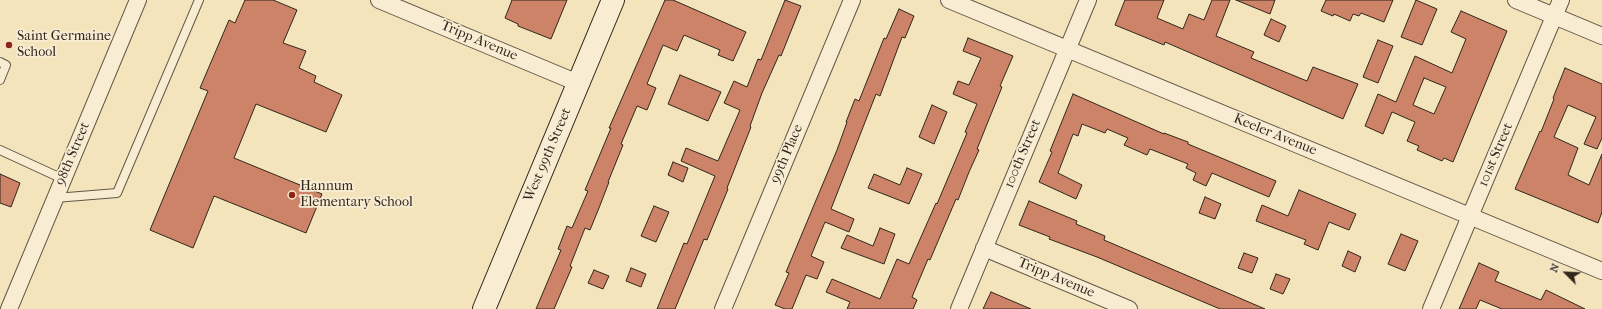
<!DOCTYPE html>
<html>
<head>
<meta charset="utf-8">
<style>
  body { margin:0 }
  #map { position:relative; width:1602px; height:309px; overflow:hidden; background:#f4e4bc; font-family:"IM FELL French Canon",serif }
  canvas { display:block }
  .north { position:absolute; left:1546px; top:253px; width:40px; height:40px; -webkit-text-stroke:3px #f8edd3; paint-order:stroke; rotate:294deg; font-size:11px; font-weight:700; line-height:16px; text-align:center; color:#31261d }
  .north::after { content:''; display:block; margin:auto; width:14px; height:18px; background:#31261d; clip-path:polygon(50% 0,100% 100%,50% 72%,0 100%) }
</style>
</head>
<body>
<div id="map">
<canvas width="1602" height="309"></canvas>
<div class="north">N</div>
</div>
<script>
const c = document.querySelector('canvas').getContext('2d');
c.lineJoin = 'round';
function fillPath(path, color) { c.fillStyle = color; c.fill(path, 'evenodd'); }
const poly = rows => new Path2D(rows.map(r => 'M' + r).join(''));
function trace(path, color, width, dash) { c.strokeStyle = color; c.lineWidth = width; c.lineCap = dash ? 'butt' : 'round'; c.setLineDash(dash || []); c.stroke(path); }
function drawText(font, color, halo, rows, align = 'center') {
  c.font = font + ' "IM FELL French Canon",serif'; c.lineWidth = 3.5; c.setLineDash([]); c.textBaseline = 'middle'; c.strokeStyle = halo; c.fillStyle = color; for (const [text, x, y, turn = 0] of rows) {
    c.save(); c.translate(x, y); c.rotate((+turn || 0) * Math.PI / 180); c.textAlign = isNaN(turn) ? turn : align; if (halo) c.strokeText(text, 0, 0); c.fillText(text, 0, 0); c.restore();
  }
}
const building = poly([
  [245,0,273,0,297,10,283,43,306,51,299,68,316,76,314,82,342,95,326,132,256,104,234,158,322,194,306,233,214,196,193,248,150,230,208,91,200,88,229,20,235,23,245,0],
  [512,0,567,0,551,39,518,26,518,24,505,18,512,0],
  [665,0,673,0,746,32,733,61,718,55,720,50,684,35,677,51,663,45,647,84,656,88,647,110,637,106,621,144,623,145,608,182,609,182,599,208,590,230,585,228,570,266,572,267,554,309,536,309,561,250,558,249,567,226,572,228,588,191,585,190,611,128,609,128,665,0],
  [785,0,801,6,781,56,779,55,762,93,750,126,751,127,727,188,728,189,707,240,704,239,675,309,657,309,684,243,687,244,715,176,681,161,686,148,718,161,740,110,724,103,734,81,747,87,758,59,761,60,785,0],
  [1125,0,1164,0,1157,18,1183,29,1189,14,1204,20,1212,0,1230,0,1216,36,1254,52,1251,58,1307,81,1313,67,1358,84,1343,119,1165,42,1164,45,1115,25,1125,0],
  [1236,0,1275,0,1270,14,1236,0],
  [1326,0,1393,0,1384,22,1361,13,1359,16,1353,14,1350,21,1334,14,1333,16,1321,11,1326,0],
  [1416,0,1437,9,1422,45,1401,37,1416,0],
  [899,9,914,16,905,38,902,37,880,96,876,94,831,209,854,219,849,232,825,222,811,256,824,262,817,279,806,275,792,309,785,309,775,305,789,273,786,272,837,150,847,122,846,122,855,99,859,101,884,38,886,39,899,9],
  [1461,11,1507,31,1453,162,1444,158,1442,161,1417,150,1419,146,1407,141,1415,122,1392,112,1383,134,1365,126,1378,94,1396,102,1415,56,1452,73,1466,39,1451,32,1461,11],
  [1424,78,1446,87,1434,114,1413,105,1424,78],
  [1271,19,1286,26,1279,42,1264,35,1271,19],
  [968,38,1013,56,1000,86,1002,87,977,149,979,150,969,172,958,200,956,199,930,260,928,259,912,297,917,300,913,309,847,309,850,302,826,292,832,279,880,299,897,259,909,264,936,203,937,204,967,133,965,132,977,104,953,94,958,81,969,85,981,58,963,51,968,38],
  [1378,40,1393,46,1378,83,1363,77,1378,40],
  [1565,68,1602,84,1602,138,1597,149,1584,144,1596,117,1568,105,1554,137,1578,148,1568,175,1589,185,1602,154,1602,212,1598,223,1515,189,1540,131,1541,132,1554,99,1553,98,1565,68],
  [680,75,721,92,708,121,668,104,680,75],
  [1073,94,1164,134,1164,133,1188,142,1188,144,1276,181,1269,197,1212,173,1206,186,1193,180,1196,173,1186,168,1188,164,1150,149,1147,155,1124,145,1128,138,1107,129,1105,133,1082,124,1078,136,1073,134,1058,173,1082,185,1076,199,1039,182,1052,152,1050,151,1073,94],
  [932,105,947,112,934,144,919,137,932,105],
  [673,162,688,168,683,182,668,175,673,162],
  [907,168,922,174,909,204,868,188,874,174,900,185,907,168],
  [0,174,20,183,11,207,0,203,0,174],
  [1299,190,1356,214,1349,230,1329,222,1318,250,1304,244,1306,240,1256,221,1262,205,1288,216,1299,190],
  [1205,197,1221,204,1215,219,1199,213,1205,197],
  [1029,201,1077,221,1076,224,1105,236,1104,240,1265,309,1220,309,1097,257,1049,239,1050,237,1019,225,1029,201],
  [654,206,669,212,656,242,641,236,654,206],
  [880,228,895,234,884,264,841,248,847,235,873,246,880,228],
  [1401,234,1418,241,1405,271,1388,264,1401,234],
  [1348,251,1361,257,1355,272,1342,266,1348,251],
  [1244,253,1258,258,1252,273,1238,268,1244,253],
  [1479,263,1499,272,1495,281,1541,300,1546,290,1585,309,1502,309,1480,300,1476,309,1459,309,1479,263],
  [631,268,646,274,641,287,626,281,631,268],
  [594,270,609,276,603,289,588,283,594,270],
  [1276,274,1290,279,1283,294,1270,289,1276,274],
  [991,292,1031,309,983,309,991,292]
]);
const lane = poly([
  [0,62,6,65,0,80],
  [0,150,63,179],
  [55,198,117,193,199,0]
]);
const street = poly([
  [379,0,578,83],
  [949,0,1602,271],
  [1516,0,1602,36],
  [984,248,1129,309],
  [9,309,138,0],
  [723,309,852,0],
  [959,309,1088,0],
  [1431,309,1561,0]
]);
const secondary = poly([
  [484,309,613,0]
]);
const markers = [
  [9,45,4,"#8f2418"],
  [292,195,4,"#8f2418"]
];
const poiNames = [
  ["Saint Germaine",17,37],
  ["School",17,53],
  ["Hannum",300,187],
  ["Elementary School",300,203]
];
const streetNames = [
  ["Tripp Avenue",479,41,23],
  ["Keeler Avenue",1275,135,22],
  ["98th Street",73,154,-67],
  ["99th Place",787,154,-67],
  ["100th Street",1023,154,-67],
  ["West 99th Street",548,155,-67],
  ["101st Street",1496,155,-67],
  ["Tripp Avenue",1056,278,23]
];
fillPath(building, '#cc8367');
trace(building, '#31261d', 1);
trace(lane, '#625645', 10);
trace(street, '#625645', 18);
trace(secondary, '#31261d', 24);
trace(lane, '#f8edd3', 8);
trace(street, '#f8edd3', 16);
trace(secondary, '#f8edd3', 22);
for (const [x, y, r, color] of markers) { const dot = new Path2D(); dot.arc(x, y, r, 0, 2 * Math.PI); c.fillStyle = color; c.fill(dot); trace(dot, '#f8edd3', 1.5); }
drawText('14px', '#31261d', '#f8edd3', poiNames, 'left');
drawText('14px', '#31261d', '#f8edd3', streetNames);
</script>
</body>
</html>
